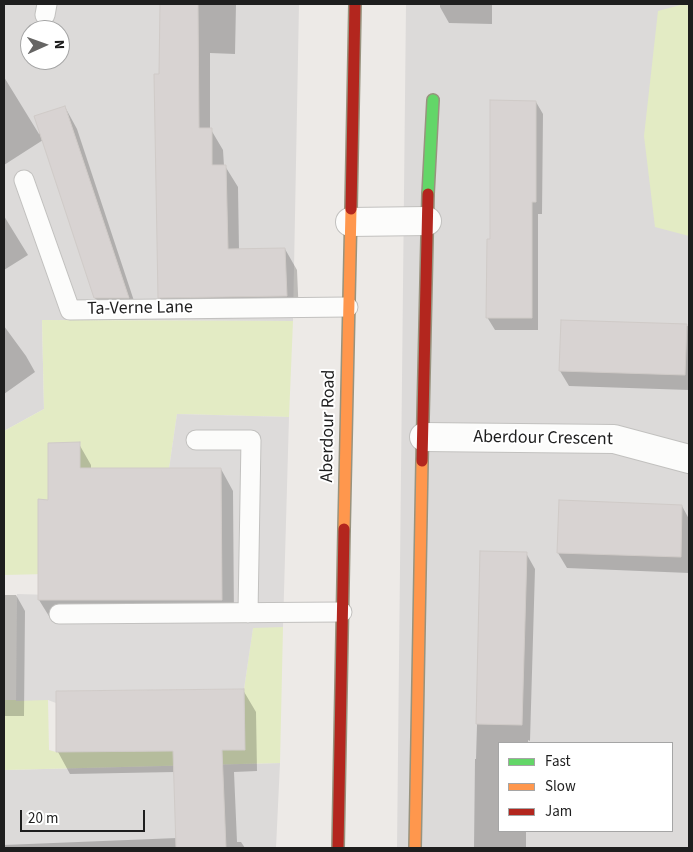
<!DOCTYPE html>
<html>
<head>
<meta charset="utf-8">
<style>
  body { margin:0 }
  #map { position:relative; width:693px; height:852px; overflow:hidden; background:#edeae7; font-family:"Source Sans 3",sans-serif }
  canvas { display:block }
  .frame { position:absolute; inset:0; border:5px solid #1e1e1e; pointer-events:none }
  .legend { position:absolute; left:498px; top:742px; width:175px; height:90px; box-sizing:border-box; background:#fff; border:1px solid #a5a5a5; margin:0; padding:6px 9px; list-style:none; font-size:15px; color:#1e1e1e }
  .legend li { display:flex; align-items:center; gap:10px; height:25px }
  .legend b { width:25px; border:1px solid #a5a5a5 }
  .north { position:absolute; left:20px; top:20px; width:50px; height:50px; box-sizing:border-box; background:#fff; border:1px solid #a5a5a5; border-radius:50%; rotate:88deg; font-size:14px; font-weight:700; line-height:20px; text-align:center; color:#1e1e1e }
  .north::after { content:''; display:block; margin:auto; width:18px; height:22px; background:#666564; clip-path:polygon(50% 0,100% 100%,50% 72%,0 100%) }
  .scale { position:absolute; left:20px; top:810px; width:125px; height:22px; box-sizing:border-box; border:2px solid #1e1e1e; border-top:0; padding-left:6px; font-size:15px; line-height:18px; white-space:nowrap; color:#1e1e1e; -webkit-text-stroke:4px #fff; paint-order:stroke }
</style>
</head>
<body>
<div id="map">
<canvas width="693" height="852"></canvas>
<div class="frame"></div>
<ul class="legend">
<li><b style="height:6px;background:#63d668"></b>Fast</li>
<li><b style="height:6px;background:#ff974d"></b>Slow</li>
<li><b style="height:6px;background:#b3261e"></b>Jam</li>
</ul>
<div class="north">N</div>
<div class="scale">20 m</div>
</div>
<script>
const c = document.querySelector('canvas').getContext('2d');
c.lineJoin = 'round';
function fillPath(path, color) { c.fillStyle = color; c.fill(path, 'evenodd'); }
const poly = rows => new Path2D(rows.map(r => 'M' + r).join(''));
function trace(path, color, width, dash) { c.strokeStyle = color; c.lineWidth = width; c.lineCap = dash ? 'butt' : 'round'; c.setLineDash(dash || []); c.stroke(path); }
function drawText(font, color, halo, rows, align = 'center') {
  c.font = font + ' "Source Sans 3",sans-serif'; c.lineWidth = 4; c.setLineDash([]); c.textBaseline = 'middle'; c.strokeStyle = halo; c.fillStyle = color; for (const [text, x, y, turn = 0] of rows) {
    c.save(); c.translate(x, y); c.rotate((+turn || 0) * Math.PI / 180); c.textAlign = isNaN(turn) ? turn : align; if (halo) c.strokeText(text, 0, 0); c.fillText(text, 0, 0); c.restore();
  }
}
const residential = poly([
  [4,4,299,4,293,321,42,320,44,409,4,431],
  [30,30,60,30,60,60,30,60],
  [406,4,689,4,689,848,397,848],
  [499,743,672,743,672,831,499,831],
  [280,763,276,848,4,848,4,770]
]);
const grass = poly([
  [684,4,689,4,689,236,655,227,644,136,658,11],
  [42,320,293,321,289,417,177,414,169,469,80,469,80,443,49,443,48,500,38,500,38,561,46,574,4,575,4,431,44,409],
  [253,627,283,627,280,763,4,770,4,700,48,700,49,750,56,752,245,750,244,689]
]);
const parking = poly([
  [177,414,289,417,283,627,253,628,244,689,56,691,56,703,48,700,16,701,17,594,222,600,221,469,169,469]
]);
const shadow = poly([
  [161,4,236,4,235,54,210,53,210,128,223,150,224,166,225,166,238,187,239,250,285,249,297,270,299,317,172,319,159,297],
  [440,4,492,4,492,24,449,23,440,7],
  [4,77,39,134,65,107,77,129,140,319,107,320,95,298,43,140,4,165],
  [536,102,543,114,542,214,538,214,538,330,495,330,487,317],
  [4,216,28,255,4,270],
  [562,321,689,326,689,390,569,386,560,371],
  [4,326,26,356,35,372,4,394],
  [79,444,91,465,91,470,221,469,233,491,234,621,52,621,39,600,50,501],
  [682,506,689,519,689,573,567,568,558,553],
  [482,552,526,553,535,569,530,741,528,740,528,743,499,743,499,831,526,831,526,848,474,848,475,759,476,759],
  [4,595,16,595,25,611,24,716,4,716],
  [243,690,256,712,257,771,234,772,237,842,241,842,245,848,4,848,4,845,177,838,175,772,70,774,58,752,57,693]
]);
const building = poly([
  [160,4,198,4,199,128,212,128,212,165,226,165,228,249,285,248,287,296,158,298,154,74,159,74,160,4],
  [490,100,536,101,536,202,532,202,532,318,486,318,487,239,490,239,490,100],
  [65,106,129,298,94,298,34,116,65,106],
  [561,320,687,324,685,375,559,371,561,320],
  [80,442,80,468,221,468,222,600,38,600,38,499,48,500,48,443,80,442],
  [559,500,682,505,681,557,557,553,559,500],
  [480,551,527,552,522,725,476,724,480,551],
  [244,689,245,750,222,750,226,848,176,848,173,751,56,752,56,691,244,689]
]);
const lane = poly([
  [45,15,47,4],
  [24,180,70,310,348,307],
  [196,440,251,440,248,613],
  [59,614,342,612]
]);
const street = poly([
  [350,222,427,221],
  [424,437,614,439,689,459]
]);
const fast = poly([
  [428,194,433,100]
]);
const slow = poly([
  [344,529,351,209],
  [415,848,422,461]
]);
const jam = poly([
  [351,209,355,4],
  [422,461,428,194],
  [338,848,344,529]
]);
const streetNames = [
  ["Ta-Verne Lane",140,309,-1],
  ["Aberdour Road",329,426,-89],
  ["Aberdour Crescent",543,439,1]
];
fillPath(residential, '#dcdad9');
fillPath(grass, '#e3ebc4');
fillPath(parking, '#dddbda');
fillPath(shadow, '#0003');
fillPath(building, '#d8d3d2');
trace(building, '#d0cbc8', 1);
trace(lane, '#c2c1bf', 21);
trace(street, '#c2c1bf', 30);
trace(fast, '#98937e', 14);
trace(slow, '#98937e', 14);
trace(jam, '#98937e', 14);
trace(lane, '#fcfcfb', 19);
trace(street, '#fcfcfb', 28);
trace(fast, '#63d668', 11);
trace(slow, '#ff974d', 11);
trace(jam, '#b3261e', 11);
drawText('18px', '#1e1e1e', '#fff', streetNames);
</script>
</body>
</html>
